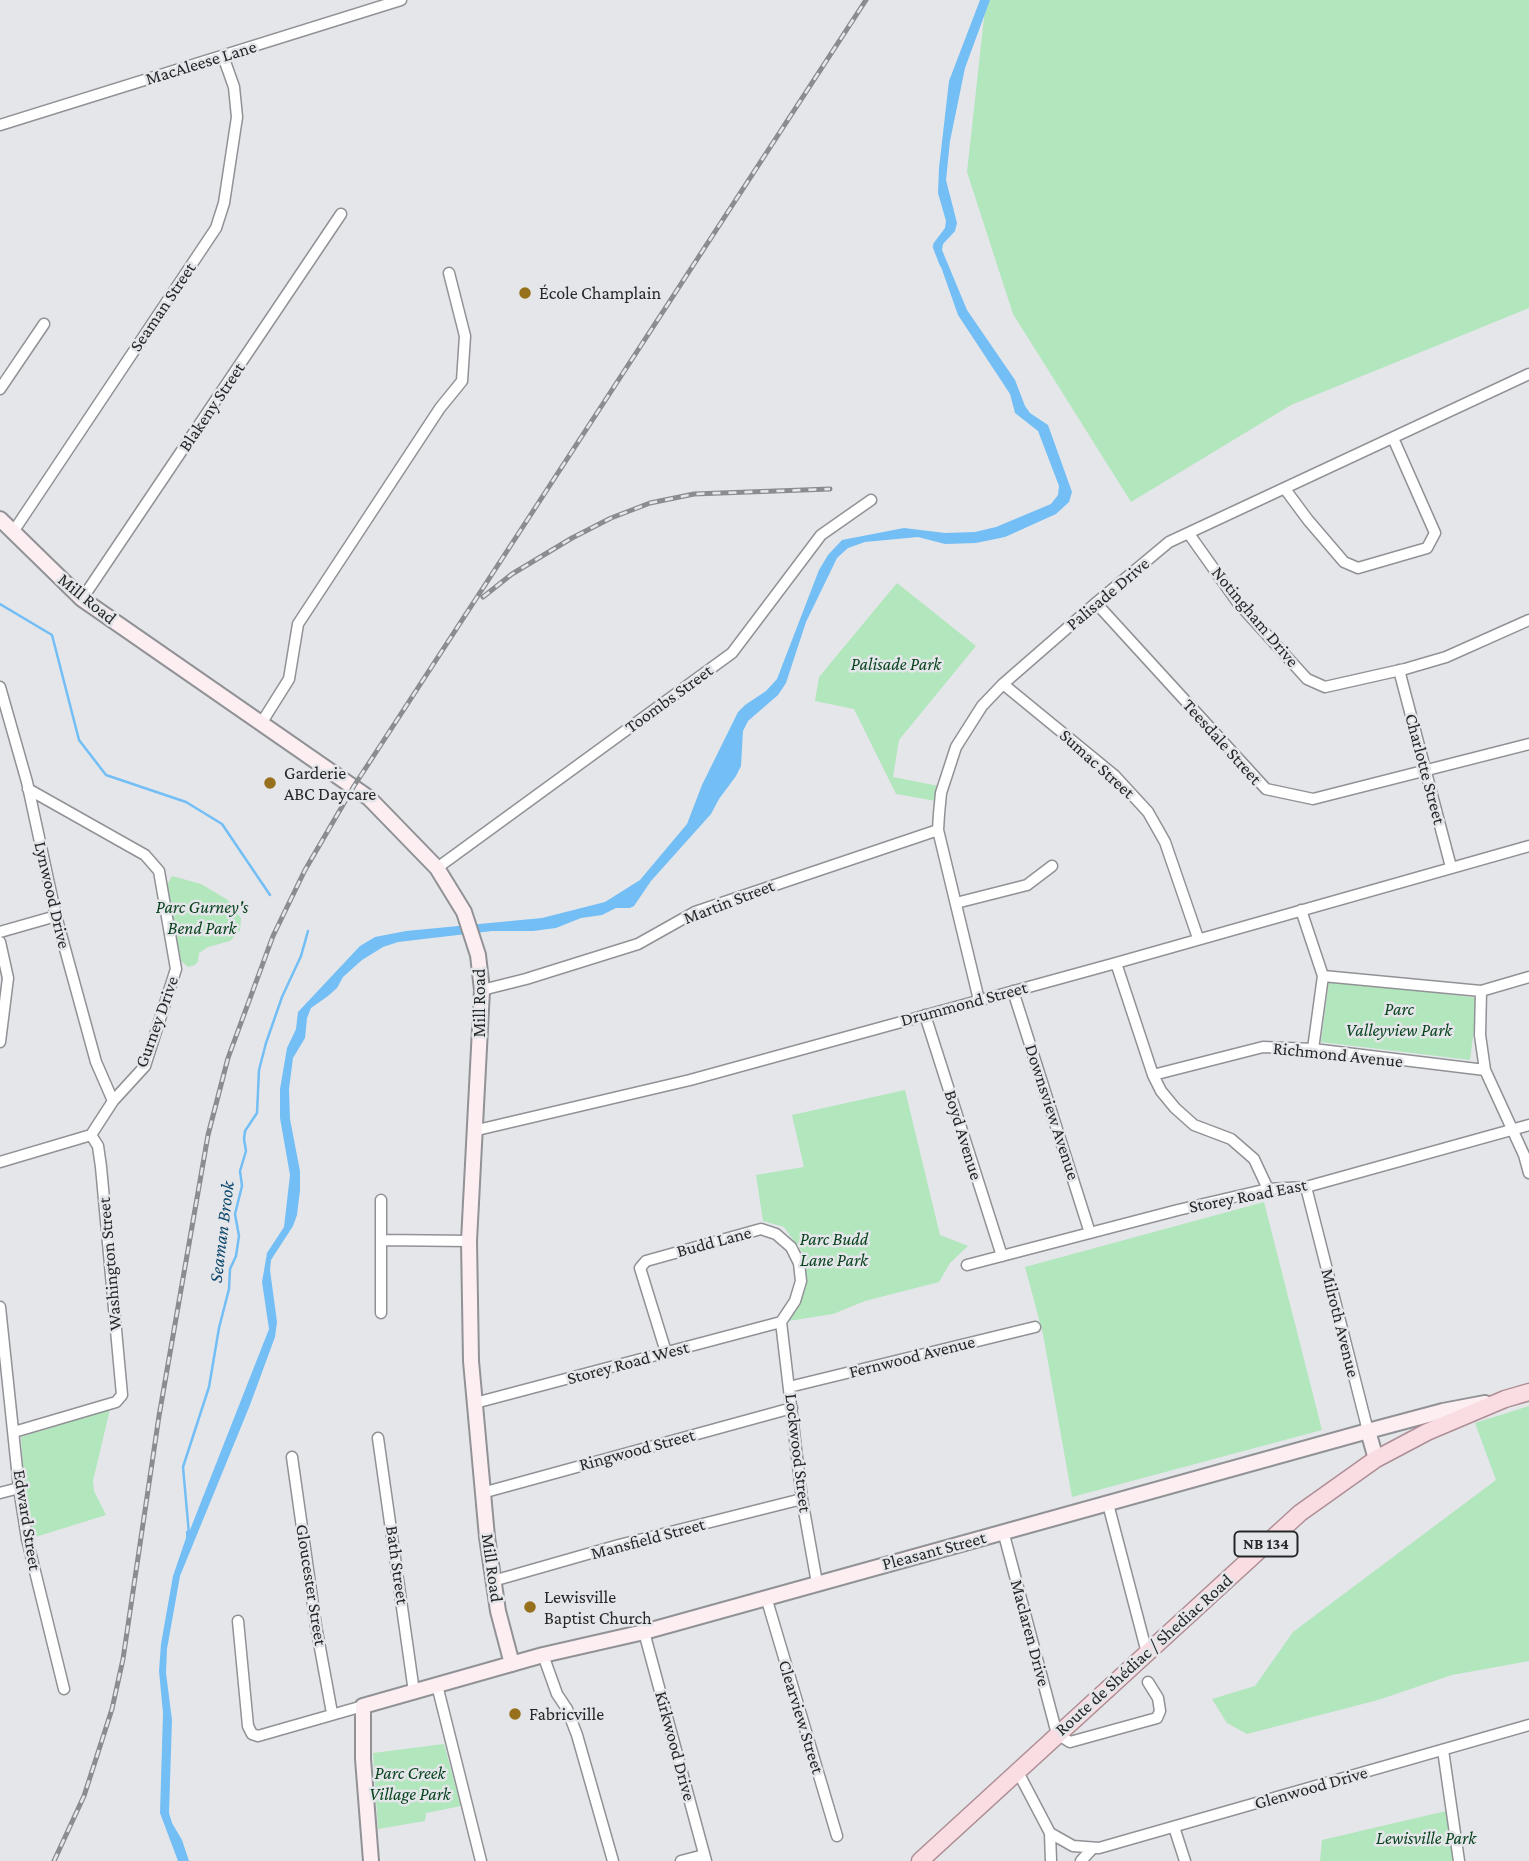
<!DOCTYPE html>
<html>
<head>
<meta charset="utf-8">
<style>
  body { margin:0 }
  canvas { display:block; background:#e4e6ea }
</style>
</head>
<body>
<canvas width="1529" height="1861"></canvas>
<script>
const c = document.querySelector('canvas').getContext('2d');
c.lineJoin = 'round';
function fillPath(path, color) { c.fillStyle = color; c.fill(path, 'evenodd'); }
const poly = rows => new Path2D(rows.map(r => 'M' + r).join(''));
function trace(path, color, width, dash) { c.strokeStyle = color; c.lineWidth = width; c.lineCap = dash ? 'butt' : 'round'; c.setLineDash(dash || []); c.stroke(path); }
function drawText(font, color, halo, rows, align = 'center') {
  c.font = font + ' "Crimson Pro",serif'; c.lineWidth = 5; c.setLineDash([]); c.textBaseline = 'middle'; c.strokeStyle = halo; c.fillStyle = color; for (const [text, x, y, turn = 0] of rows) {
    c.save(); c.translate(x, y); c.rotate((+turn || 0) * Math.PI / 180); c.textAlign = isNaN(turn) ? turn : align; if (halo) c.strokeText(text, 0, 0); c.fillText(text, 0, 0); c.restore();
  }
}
const green = poly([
  [986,0,1529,0,1529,308,1291,405,1131,502,1013,314,967,172],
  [897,583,976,646,899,740,893,777,939,786,936,801,896,794,854,709,815,701,819,677],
  [172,876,201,884,228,900,241,918,240,931,230,941,208,947,199,953,198,961,195,965,188,967,181,961,167,885],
  [1329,980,1478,998,1470,1060,1321,1042],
  [905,1090,940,1235,968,1246,950,1263,939,1282,865,1301,833,1314,788,1321,806,1284,804,1255,784,1227,763,1221,756,1175,804,1167,792,1115],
  [1264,1202,1322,1430,1072,1497,1043,1334,1025,1267],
  [1529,1406,1529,1661,1452,1675,1378,1700,1247,1734,1227,1723,1212,1699,1255,1686,1293,1632,1496,1480,1475,1423],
  [110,1409,93,1481,94,1491,106,1515,32,1538,25,1499,21,1437],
  [444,1744,461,1806,426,1813,425,1821,378,1829,373,1753],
  [1446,1811,1453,1861,1320,1861,1322,1840]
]);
const water = poly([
  [980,0,990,0,965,68,950,141,946,180,957,223,955,231,943,244,942,250,967,310,1015,380,1025,406,1030,413,1048,425,1072,492,1069,502,1056,514,1005,537,976,543,945,544,918,537,865,542,848,548,837,558,806,622,786,683,778,695,748,721,743,731,741,766,736,776,719,799,711,814,651,881,634,906,630,908,616,908,602,915,581,918,556,928,533,931,492,931,398,942,383,947,362,960,343,977,337,988,328,996,311,1008,307,1018,305,1038,293,1058,289,1089,290,1119,300,1171,300,1190,297,1215,293,1226,271,1260,270,1270,277,1322,275,1337,250,1405,180,1576,167,1649,166,1673,172,1720,169,1813,172,1823,182,1840,189,1861,178,1861,160,1813,163,1713,159,1671,161,1644,173,1576,186,1538,186,1531,190,1530,269,1329,262,1282,267,1253,284,1227,290,1175,280,1118,280,1089,287,1048,296,1029,298,1012,360,946,375,937,406,931,542,918,605,902,640,880,687,824,702,785,738,712,745,705,766,691,777,679,819,570,828,555,842,540,904,528,945,533,975,532,996,527,1051,504,1058,495,1059,486,1038,431,1015,413,1010,394,958,315,933,244,945,228,946,221,938,193,939,168,949,81]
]);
const stream = poly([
  [936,245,934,247,941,265],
  [0,604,52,635,79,740,106,775,186,802,222,824,270,895],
  [189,1534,183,1467,209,1387,219,1328,229,1289,230,1269,236,1256,239,1236,235,1214,242,1186,240,1171,246,1151,244,1139,245,1131,257,1113,259,1070,266,1043,282,997,301,956,308,931]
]);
const street = poly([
  [0,125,401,0],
  [0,389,44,324],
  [1285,489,1308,520,1344,562,1358,568,1427,548,1435,533,1393,438],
  [13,532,216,228,224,203,237,117,234,87,223,56],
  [1189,534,1238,603,1307,679,1325,687,1405,669,1446,657,1529,620],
  [82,599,341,214],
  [1096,603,1266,789,1313,799,1529,744],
  [1399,670,1451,867],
  [1003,684,1114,775,1148,812,1165,842,1198,938],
  [0,687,27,782,56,916,96,1062,113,1101],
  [262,722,289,679,298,624,440,408,462,381,465,336,449,273],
  [437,868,732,653,821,535,871,500],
  [956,903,1027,885,1052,866],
  [1301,910,1323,976,1313,1049],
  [0,932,56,916],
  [0,942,8,978,0,1042],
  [1116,963,1153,1075,1161,1091,1175,1108,1194,1125,1231,1139,1254,1159,1268,1189],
  [1323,976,1481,991,1529,977],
  [482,990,526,979,638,944,695,912,938,830],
  [1013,991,1090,1233],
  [1481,991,1480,1035,1485,1070,1524,1155,1529,1173],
  [979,1000,938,830,939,814,941,793,956,747,982,706,1003,684,1096,603,1169,542,1529,374],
  [925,1015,1002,1256],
  [1153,1075,1263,1047,1313,1049,1485,1070],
  [473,1131,690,1080,1116,963,1529,846],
  [0,1162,91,1135,113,1101,145,1066,176,969,159,871,145,855,28,789],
  [1306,1187,1368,1431],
  [381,1200,381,1313],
  [382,1240,469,1241],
  [967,1265,1178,1210,1268,1189,1306,1187,1529,1125],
  [0,1307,19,1488,27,1539,64,1689],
  [781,1322,802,1499,817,1583],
  [666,1352,640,1268,646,1261,761,1229,776,1234,791,1247,799,1263,801,1281,795,1301,781,1322],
  [789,1387,1035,1327],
  [475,1403,781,1322],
  [14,1432,116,1402,122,1395,101,1167,98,1146,91,1135],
  [378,1438,414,1692],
  [292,1457,316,1626,332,1713],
  [0,1493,19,1488],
  [482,1493,792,1408],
  [1108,1504,1147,1653],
  [1003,1531,1057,1734,1070,1742,1157,1718,1160,1711,1158,1698,1148,1682],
  [493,1581,619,1545,802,1499],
  [766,1597,837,1836],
  [238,1621,248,1726,252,1734,258,1736,363,1706],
  [644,1632,706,1861],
  [543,1655,557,1694,567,1709,577,1735,613,1861],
  [437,1685,481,1861],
  [1443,1750,1459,1861],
  [1018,1772,1050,1833,1073,1846,1099,1848,1529,1725],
  [1174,1827,1185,1861],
  [1050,1833,1051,1861],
  [681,1861,704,1855],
  [1081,1861,1092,1849]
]);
const secondary = poly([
  [0,519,82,599,369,798,437,868,464,912,478,955,482,990,469,1241,471,1361,487,1537,498,1611,512,1664],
  [1368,1431,1376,1459],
  [371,1861,363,1759,363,1706,543,1655,644,1632,1368,1431,1443,1411,1485,1403]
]);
const primary = poly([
  [920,1861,1300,1513,1376,1459,1427,1432,1505,1399,1529,1392]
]);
const rail = poly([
  [483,597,512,574,572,538,611,518,650,503,694,494,830,489],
  [54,1861,84,1796,112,1709,123,1659,159,1416,208,1135,228,1058,273,936,305,870,354,786,866,0]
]);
const markers = [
  [525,293,7,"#96701a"],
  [270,783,7,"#96701a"],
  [530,1607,7,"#96701a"],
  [515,1714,7,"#96701a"]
];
const shields = [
  [1266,1544,63]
];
const shieldNames = [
  ["NB 134",1266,1544]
];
const streetNames = [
  ["MacAleese Lane",201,63,-17],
  ["Seaman Street",163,307,-56],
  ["Blakeny Street",212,407,-56],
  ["Palisade Drive",1108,594,-40],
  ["Mill Road",87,599,39],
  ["Notingham Drive",1255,617,50],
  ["Toombs Street",669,699,-36],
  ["Teesdale Street",1222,742,48],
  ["Sumac Street",1097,764,42],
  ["Charlotte Street",1425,769,75],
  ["Lynwood Drive",52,895,77],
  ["Martin Street",729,902,-21],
  ["Mill Road",479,1003,-90],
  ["Drummond Street",964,1004,-15],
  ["Gurney Drive",157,1022,-70],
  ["Richmond Avenue",1338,1055,6],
  ["Downsview Avenue",1052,1112,72],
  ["Boyd Avenue",963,1135,73],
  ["Storey Road East",1248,1196,-11],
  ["Budd Lane",714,1242,-15],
  ["Washington Street",110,1264,-95],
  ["Milroth Avenue",1340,1323,76],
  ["Fernwood Avenue",912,1357,-14],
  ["Storey Road West",628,1363,-15],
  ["Ringwood Street",637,1450,-15],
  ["Lockwood Street",798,1453,83],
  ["Edward Street",27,1520,81],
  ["Mansfield Street",648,1539,-15],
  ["Pleasant Street",934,1551,-15],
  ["Bath Street",397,1565,82],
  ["Mill Road",492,1568,82],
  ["Gloucester Street",311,1585,81],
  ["Maclaren Drive",1030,1633,75],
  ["Route de Shédiac / Shediac Road",1144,1655,-42],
  ["Clearview Street",801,1717,73],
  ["Kirkwood Drive",675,1746,75],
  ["Glenwood Drive",1311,1788,-16]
];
const poiNames = [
  ["École Champlain",539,293],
  ["Garderie",284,773],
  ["ABC Daycare",284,794],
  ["Lewisville",544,1597],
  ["Baptist Church",544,1618],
  ["Fabricville",529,1714]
];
const parkNames = [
  ["Palisade Park",896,664],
  ["Parc Gurney's",202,907],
  ["Bend Park",202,928],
  ["Parc",1399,1009],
  ["Valleyview Park",1399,1030],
  ["Parc Budd",834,1239],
  ["Lane Park",834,1260],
  ["Parc Creek",410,1773],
  ["Village Park",410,1794],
  ["Lewisville Park",1426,1838]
];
const waterNames = [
  ["Seaman Brook",222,1232,-83]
];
fillPath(green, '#b2e6bd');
fillPath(water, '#73bef5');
trace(stream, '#73bef5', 2.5);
trace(street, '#919296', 13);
trace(secondary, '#919296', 18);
trace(primary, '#ad8e95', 19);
trace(street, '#fff', 10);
trace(secondary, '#fceef1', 14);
trace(primary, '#fadde2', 16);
trace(rail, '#8b8c8f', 5);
trace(rail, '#e4e6ea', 2.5, [8]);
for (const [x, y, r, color] of markers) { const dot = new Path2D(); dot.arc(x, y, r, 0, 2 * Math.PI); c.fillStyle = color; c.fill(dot); trace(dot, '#e4e6ea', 2.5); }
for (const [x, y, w] of shields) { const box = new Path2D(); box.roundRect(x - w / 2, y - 12.5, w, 25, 5); c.fillStyle = '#e4e6ea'; c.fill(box); trace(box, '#262728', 2); }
drawText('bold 16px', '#262728', null, shieldNames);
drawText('18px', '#262728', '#e4e6ea', streetNames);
drawText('18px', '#262728', '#e4e6ea', poiNames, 'left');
drawText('italic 18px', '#0a431f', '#e4e6ea', parkNames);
drawText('italic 19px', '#0e486c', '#e4e6ea', waterNames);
</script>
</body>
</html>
